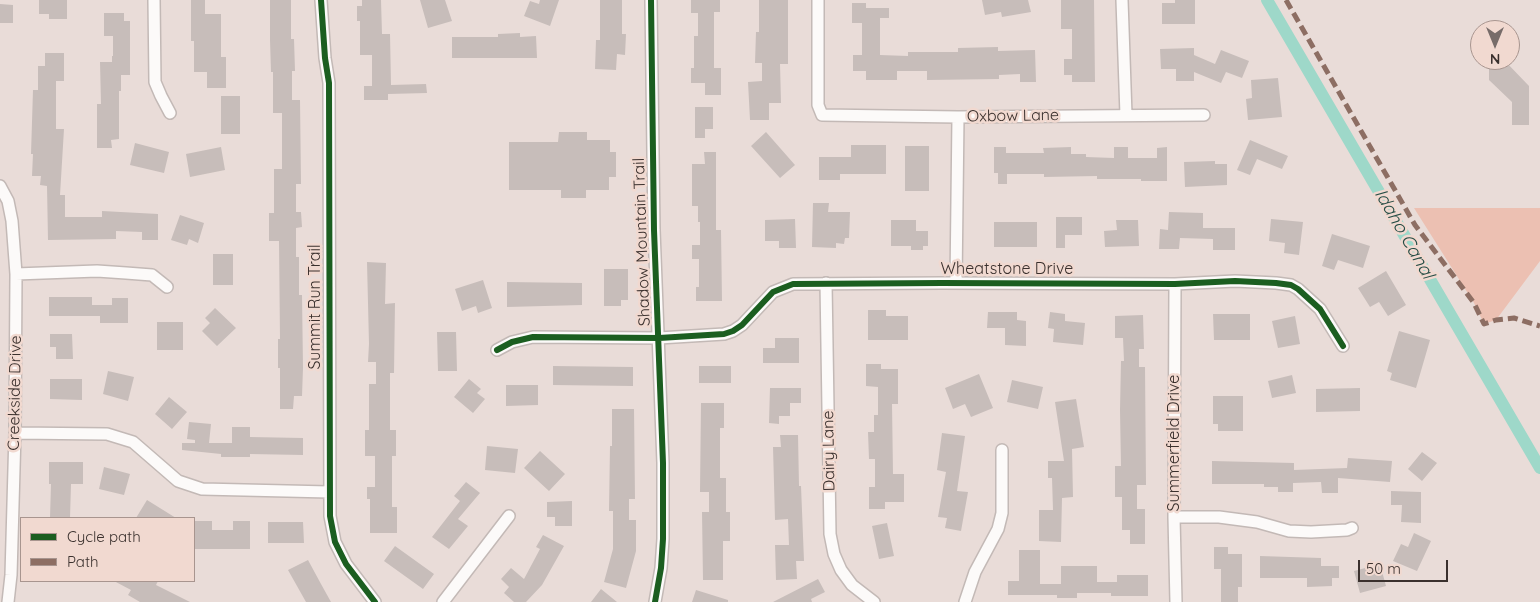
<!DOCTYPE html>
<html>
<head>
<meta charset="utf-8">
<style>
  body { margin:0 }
  #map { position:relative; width:1540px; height:602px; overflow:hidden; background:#e9dcd8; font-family:Quicksand,sans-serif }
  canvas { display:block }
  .legend { position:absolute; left:20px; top:517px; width:175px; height:65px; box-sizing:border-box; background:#f1d9d0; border:1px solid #a8958f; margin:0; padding:6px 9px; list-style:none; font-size:15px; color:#3a302d }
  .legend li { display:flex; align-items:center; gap:10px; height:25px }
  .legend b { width:25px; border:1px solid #a8958f }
  .north { position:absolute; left:1470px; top:20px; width:50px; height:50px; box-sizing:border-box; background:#f1d9d0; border:1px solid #a8958f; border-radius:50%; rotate:180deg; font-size:14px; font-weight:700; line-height:20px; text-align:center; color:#3a302d }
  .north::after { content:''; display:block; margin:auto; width:18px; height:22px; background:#776c69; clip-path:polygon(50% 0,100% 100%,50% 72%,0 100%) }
  .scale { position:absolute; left:1358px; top:560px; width:90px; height:22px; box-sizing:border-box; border:2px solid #3a302d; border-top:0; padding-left:6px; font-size:15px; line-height:18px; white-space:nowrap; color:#3a302d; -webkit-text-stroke:4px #f1d9d0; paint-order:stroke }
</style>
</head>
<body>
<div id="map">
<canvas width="1540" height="602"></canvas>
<ul class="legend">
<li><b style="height:6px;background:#1b5e20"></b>Cycle path</li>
<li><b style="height:6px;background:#8d6e63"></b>Path</li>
</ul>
<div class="north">N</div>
<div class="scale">50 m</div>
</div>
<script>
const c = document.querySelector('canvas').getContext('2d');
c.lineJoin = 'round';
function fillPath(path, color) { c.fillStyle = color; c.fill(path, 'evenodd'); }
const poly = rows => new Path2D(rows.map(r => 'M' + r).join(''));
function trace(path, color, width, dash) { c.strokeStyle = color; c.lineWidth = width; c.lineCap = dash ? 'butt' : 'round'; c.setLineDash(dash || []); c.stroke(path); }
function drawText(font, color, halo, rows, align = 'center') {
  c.font = font + ' Quicksand,sans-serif'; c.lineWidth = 5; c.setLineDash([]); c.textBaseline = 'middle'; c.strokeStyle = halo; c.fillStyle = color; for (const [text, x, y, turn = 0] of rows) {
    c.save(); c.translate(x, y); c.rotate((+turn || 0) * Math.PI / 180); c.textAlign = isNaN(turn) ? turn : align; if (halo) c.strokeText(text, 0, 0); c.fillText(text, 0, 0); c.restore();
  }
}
const green = poly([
  [1414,208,1540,208,1540,261,1496,320,1484,324,1474,303]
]);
const canal = poly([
  [1267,0,1540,468]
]);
const building = poly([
  [39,0,67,0,67,19,49,19,49,14,39,14],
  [191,0,205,0,205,14,221,14,221,57,226,57,226,88,207,88,207,72,194,72,194,41,191,41],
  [270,0,291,0,291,39,294,39,295,71,292,71,292,100,300,100,301,184,296,184,296,212,301,212,302,227,296,228,296,257,299,257,299,295,302,295,303,368,302,396,294,396,293,409,280,409,280,368,278,368,278,339,280,339,279,241,269,241,269,213,274,213,274,169,282,169,282,113,273,113,273,72,271,72,270,40],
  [362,0,381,0,382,34,390,34,391,85,426,84,427,93,388,94,388,100,364,100,364,86,372,86,372,55,360,55,360,21,357,21,357,6,362,6],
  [420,0,445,0,452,21,428,28],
  [540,0,559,0,550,26,524,16,530,1,539,4],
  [600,0,622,0,622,34,626,34,625,55,617,54,616,70,595,69,596,40,600,40],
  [691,0,720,0,720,12,714,12,714,68,721,68,721,95,705,95,705,83,691,83,691,68,694,68,694,36,698,36,698,13,691,13],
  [759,0,788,0,788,64,780,64,781,103,769,103,769,120,750,120,748,82,762,81,762,63,755,63,756,32,759,32],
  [982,0,1028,0,1031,12,1002,17,1001,12,985,15],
  [1061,0,1094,0,1095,82,1072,82,1072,75,1064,75,1064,59,1072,59,1072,29,1061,29],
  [1175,0,1195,0,1195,24,1162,24,1162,3,1175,3],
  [852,3,866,3,866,8,889,8,889,18,880,18,880,55,908,56,908,52,958,52,958,48,998,47,998,51,1035,50,1036,82,1020,82,1020,74,999,75,999,79,927,80,927,71,897,71,897,80,866,80,866,71,853,71,853,55,862,55,862,23,852,23],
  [0,4,13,5,13,23,0,23],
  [104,13,124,13,124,21,130,21,130,75,121,75,121,91,119,91,119,139,111,140,112,148,97,148,97,104,101,104,100,62,112,62,112,56,113,56,113,36,104,36],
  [520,33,520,37,536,36,537,58,452,58,452,37,498,37,498,34],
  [1194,48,1194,55,1215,64,1221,50,1249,61,1242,78,1226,72,1221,83,1194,72,1194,81,1176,81,1176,69,1161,69,1160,49],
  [45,53,64,53,64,81,56,81,56,129,64,129,60,195,65,195,65,217,102,217,102,211,158,214,158,240,142,240,142,232,116,231,116,239,48,240,47,186,40,185,41,176,32,176,33,154,31,154,33,90,38,90,38,66,45,66],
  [1489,60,1504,60,1529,86,1529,125,1512,125,1512,102,1489,80],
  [1278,78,1282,117,1248,120,1246,99,1252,98,1251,80],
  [221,96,240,96,240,134,221,134],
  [695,107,713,107,713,129,705,129,705,138,695,138],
  [559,132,587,132,587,140,610,140,610,152,616,152,616,177,609,177,609,190,586,190,586,198,561,198,561,190,509,190,509,142,558,142],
  [766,132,795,165,780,178,751,146],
  [1250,140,1288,156,1282,169,1257,159,1250,175,1237,170],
  [135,143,169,152,164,173,130,165],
  [851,145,886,145,886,174,840,174,840,180,819,180,819,157,851,157],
  [905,146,929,146,929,191,905,191],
  [221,147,225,170,190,177,186,154],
  [994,147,1006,147,1006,153,1044,153,1043,148,1071,147,1071,154,1086,154,1086,157,1114,158,1114,147,1128,147,1128,158,1157,158,1157,148,1167,147,1167,181,1141,181,1141,179,1097,179,1097,176,1044,177,1044,174,1007,174,1007,184,998,184,998,173,994,173],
  [704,152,716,152,716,230,721,230,722,301,696,301,696,287,699,287,699,259,692,259,692,245,700,245,700,222,698,222,698,206,692,206,692,164,705,164],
  [1215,161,1215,164,1227,164,1227,185,1185,187,1184,162],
  [813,203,829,203,828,212,850,212,849,238,845,238,844,244,836,243,836,248,812,247],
  [1169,212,1203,213,1203,228,1235,228,1235,250,1213,250,1213,239,1180,238,1179,249,1159,249,1160,229,1168,230],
  [180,215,204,223,198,243,189,239,187,245,171,240],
  [1056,217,1082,217,1082,235,1065,235,1065,248,1056,248],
  [795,219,796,248,779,248,779,241,765,241,765,220],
  [1271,219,1303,222,1299,255,1284,253,1285,243,1269,241],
  [891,220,916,220,916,231,928,231,928,246,923,246,923,250,911,250,911,246,891,246],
  [1116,220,1138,220,1139,246,1105,247,1104,231,1117,230],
  [994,222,1037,222,1037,247,994,247],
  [1332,234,1370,246,1363,268,1338,260,1334,270,1322,266],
  [213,254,233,254,233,285,213,285],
  [367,262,386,263,385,304,395,303,394,373,390,373,390,430,396,430,396,456,392,456,392,507,397,507,397,533,370,533,370,499,367,499,367,487,375,487,375,456,365,456,365,430,369,430,369,384,376,384,376,362,368,362,369,344],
  [604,269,628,269,628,300,621,300,621,306,604,306],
  [1386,271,1406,305,1388,316,1379,302,1370,307,1358,288],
  [483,280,492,308,478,313,476,306,462,311,455,289],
  [507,282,582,283,582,305,507,307],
  [49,297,92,297,92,305,112,305,112,298,128,298,128,323,100,323,100,316,49,316],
  [215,308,236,328,217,346,202,331,210,323,205,318],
  [868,310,886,310,886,316,908,316,908,340,868,340],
  [988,312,1017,312,1017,320,1026,321,1026,346,1005,345,1005,328,987,328],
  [1050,312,1065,314,1065,321,1085,323,1083,345,1053,342,1054,329,1048,328],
  [1213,314,1250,314,1250,340,1214,340],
  [1143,315,1144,349,1139,349,1139,367,1145,367,1146,485,1137,485,1137,509,1145,509,1145,544,1130,544,1130,530,1122,530,1122,497,1115,497,1115,466,1121,466,1120,410,1121,361,1124,361,1123,338,1115,338,1115,316],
  [1295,316,1300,344,1278,348,1272,321],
  [157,322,183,322,183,350,157,350],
  [1399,331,1430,340,1416,388,1390,380,1392,373,1387,371],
  [437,332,456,332,457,371,438,371],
  [50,334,72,334,73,359,56,359,56,347,50,347],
  [775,338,799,338,799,363,763,363,763,348,775,348],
  [866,364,881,364,881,369,898,369,898,404,892,404,893,474,904,474,904,502,885,502,885,509,869,509,869,487,875,487,875,459,869,459,868,432,874,432,874,415,878,415,878,387,866,386],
  [553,366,633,367,633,386,553,385],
  [699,366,731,366,731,383,699,383],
  [108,371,134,377,128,401,103,394],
  [979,374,993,408,971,417,965,404,953,409,945,388],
  [1292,375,1296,393,1272,398,1268,381],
  [50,379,82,379,82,400,50,399],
  [469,379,481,389,477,393,485,399,473,413,454,397],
  [1012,380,1043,387,1038,409,1007,402],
  [506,385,538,385,538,405,506,406],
  [770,388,801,388,801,403,790,403,790,416,779,416,779,424,769,423],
  [1360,388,1360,411,1316,412,1316,389],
  [1213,396,1243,396,1243,431,1218,431,1218,424,1213,424],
  [169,397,187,412,172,429,155,414],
  [1076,399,1084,447,1072,449,1073,497,1062,498,1061,542,1039,541,1039,510,1053,510,1052,478,1048,478,1048,461,1064,461,1055,402],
  [701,403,724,403,724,428,720,428,720,478,726,478,726,512,730,512,730,541,723,541,723,580,703,580,702,512,709,512,709,492,700,492],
  [612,409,634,409,635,499,629,499,629,520,636,520,636,551,626,588,604,582,613,549,613,511,609,511,610,446,612,446],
  [189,422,211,424,209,443,232,443,232,427,250,427,250,437,303,438,303,455,250,454,250,457,221,457,221,454,182,450,182,443,195,443,195,440,187,439],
  [942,433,965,436,957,491,968,492,961,531,945,528,947,518,938,517,946,472,937,470],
  [780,435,798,435,799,486,801,486,804,561,796,561,797,579,776,580,775,545,789,545,788,519,775,520,773,447,781,447],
  [487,446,518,449,515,473,485,470],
  [540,451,565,474,549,491,524,468],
  [1422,452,1437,463,1422,481,1408,469],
  [1348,458,1392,461,1390,482,1338,478,1338,493,1322,493,1321,482,1293,483,1293,492,1278,492,1278,487,1264,487,1264,484,1212,484,1212,461,1294,463,1294,470,1347,468],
  [49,462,83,462,83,484,71,484,70,518,50,518,51,484,49,484],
  [104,467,130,474,124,495,99,489],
  [466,482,480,493,458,519,468,526,449,549,432,537,460,501,454,496],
  [1391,491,1421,492,1421,523,1401,522,1402,505,1391,505],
  [147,500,176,518,136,518],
  [572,501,572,526,555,526,555,517,547,517,547,502],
  [194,521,212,521,212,530,233,530,233,521,250,521,250,549,194,549],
  [268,522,303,522,304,543,268,543],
  [887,523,894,556,879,559,872,526],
  [1414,533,1431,541,1417,571,1393,561,1401,544,1408,547],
  [543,535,564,546,542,585,526,602,514,602,504,593,509,587,501,579,511,568,524,579,540,549,536,547],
  [395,546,434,574,423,589,384,561],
  [1214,547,1228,547,1228,554,1242,554,1242,587,1238,587,1238,602,1221,602,1221,569,1214,569],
  [1019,550,1040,550,1040,584,1061,584,1061,566,1097,566,1097,582,1117,582,1117,575,1148,575,1148,596,1111,596,1111,593,1077,593,1077,598,1057,598,1057,595,1008,595,1008,581,1019,581],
  [1260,556,1321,558,1321,566,1339,566,1339,578,1332,578,1332,586,1307,587,1307,578,1260,578],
  [308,560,321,584,331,602,306,602,288,570],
  [1380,564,1386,586,1360,593,1354,571],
  [818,579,825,592,811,599,812,602,773,602],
  [114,581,158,581,156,585,190,602,140,602,128,595,131,590],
  [601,589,617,602,591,602],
  [696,590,728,600,728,602,692,602]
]);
const street = poly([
  [154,0,155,82,161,96,170,113],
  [321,0,325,58,329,83,330,516,335,542,346,564,375,602],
  [651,0,654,230,663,463,663,539,661,568,655,602],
  [818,0,818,105,822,115,958,117,1204,115],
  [1122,0,1126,115],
  [0,186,8,201,12,221,16,274,15,433,11,575,8,602],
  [16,274,97,271,126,273,152,275,167,287],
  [826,283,830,534,834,554,841,570,852,585,874,602],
  [956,283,958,117],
  [1175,284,1174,517,1176,602],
  [497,350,512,342,533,337,659,338,724,334,733,331,742,325,773,292,793,284,942,283,1175,284,1235,281,1276,283,1291,285,1298,289,1320,309,1343,346],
  [15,433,107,434,133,442,178,481,202,489,329,492],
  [1174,517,1219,517,1257,522,1289,531,1311,532,1347,530,1352,528],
  [443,602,509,516],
  [965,602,975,572,998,529,1002,513,1002,450]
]);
const quiet = poly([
  [1286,0,1415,225,1474,303,1484,324,1496,320,1514,318,1540,326]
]);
const cycleway = poly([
  [321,0,325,58,329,83,330,516,335,542,346,564,375,602],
  [651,0,654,230,663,463,663,539,661,568,655,602],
  [497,350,512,342,533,337,659,338,724,334,733,331,742,325,773,292,793,284,942,283,1175,284,1235,281,1276,283,1291,285,1298,289,1320,309,1343,346]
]);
const streetNames = [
  ["Oxbow Lane",1013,116,-1],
  ["Shadow Mountain Trail",642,242,-92],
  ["Wheatstone Drive",1007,269],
  ["Summit Run Trail",315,307,-90],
  ["Creekside Drive",15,393,-89],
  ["Summerfield Drive",1174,443,-90],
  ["Dairy Lane",829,451,-91]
];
const waterNames = [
  ["Idaho Canal",1404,234,60]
];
fillPath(green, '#ecc0b2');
trace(canal, '#9ed8c9', 12);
fillPath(building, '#c7bdba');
trace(street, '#c3b9b6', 14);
trace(street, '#fcfaf9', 11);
trace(quiet, '#8d6e63', 5, [10, 5]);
trace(cycleway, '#1b5e20', 6);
drawText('16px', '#3a302d', '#f1d9d0', streetNames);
drawText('italic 18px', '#244c44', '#f1d9d0', waterNames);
</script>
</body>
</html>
